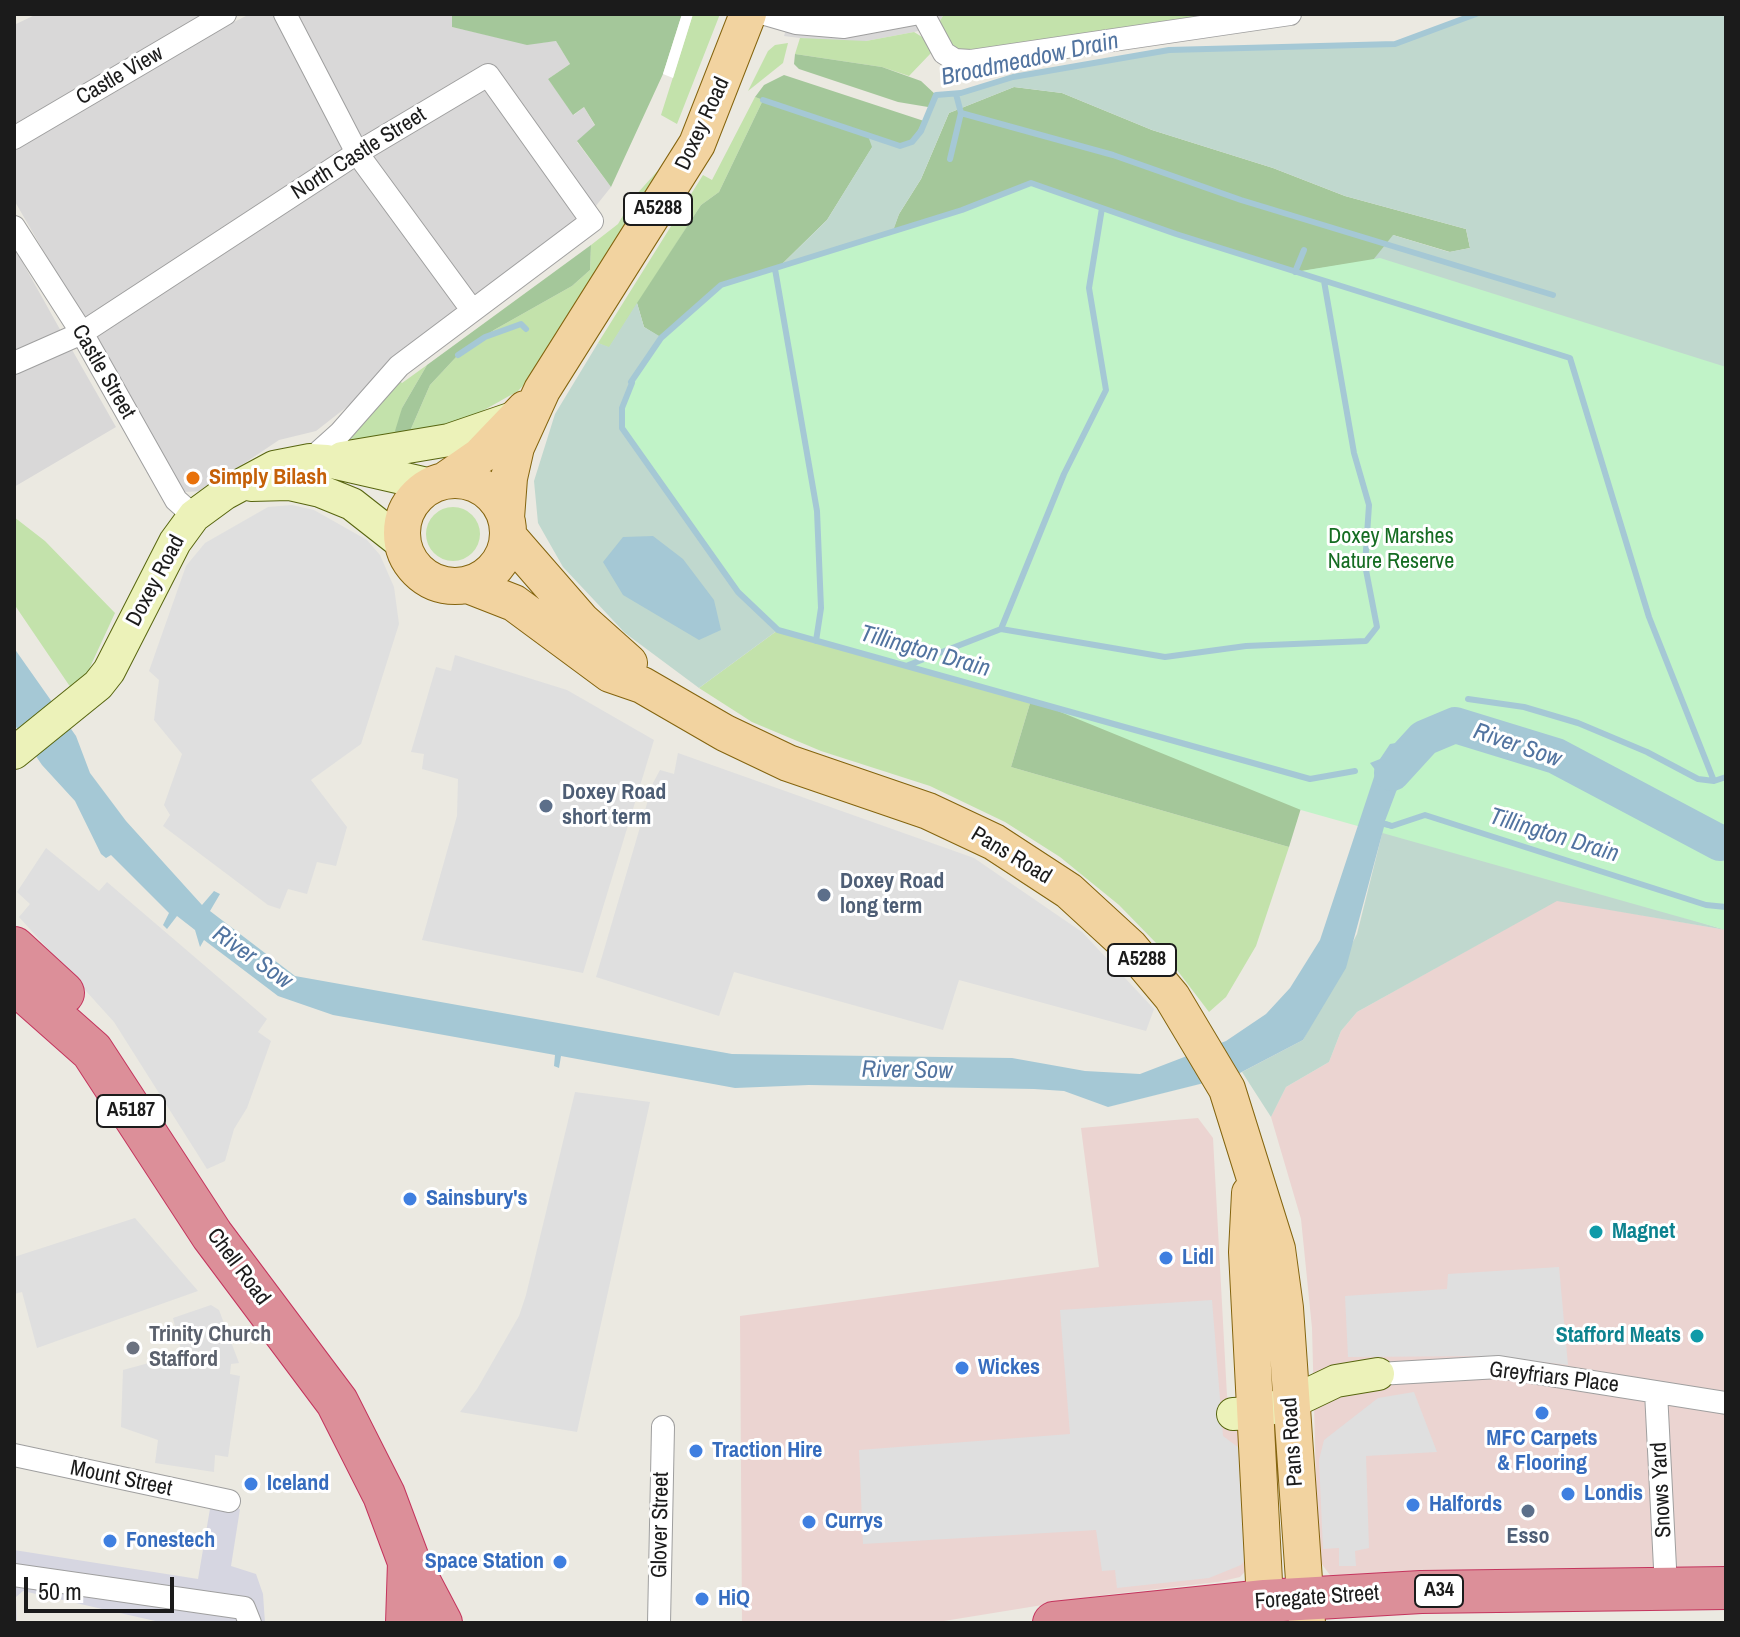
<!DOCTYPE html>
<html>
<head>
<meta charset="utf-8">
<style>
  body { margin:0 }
  #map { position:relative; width:1740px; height:1637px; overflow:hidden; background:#ebe9e1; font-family:"Archivo Narrow",sans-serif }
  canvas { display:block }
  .frame { position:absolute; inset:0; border:16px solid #1b1b1b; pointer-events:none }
  .scale { position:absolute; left:24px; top:1577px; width:150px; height:36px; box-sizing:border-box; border:4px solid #1b1b1b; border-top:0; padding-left:10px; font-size:24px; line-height:28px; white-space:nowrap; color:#1b1b1b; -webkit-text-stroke:6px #fff; paint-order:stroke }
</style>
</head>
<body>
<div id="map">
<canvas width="1740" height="1637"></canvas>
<div class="frame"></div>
<div class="scale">50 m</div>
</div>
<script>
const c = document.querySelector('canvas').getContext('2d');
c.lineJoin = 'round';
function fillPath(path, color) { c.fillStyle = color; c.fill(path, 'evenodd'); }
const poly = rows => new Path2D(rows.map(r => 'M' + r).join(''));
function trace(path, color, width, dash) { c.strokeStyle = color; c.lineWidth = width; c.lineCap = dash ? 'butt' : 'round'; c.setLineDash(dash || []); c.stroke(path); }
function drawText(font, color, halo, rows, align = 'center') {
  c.font = font + ' "Archivo Narrow",sans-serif'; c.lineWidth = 6; c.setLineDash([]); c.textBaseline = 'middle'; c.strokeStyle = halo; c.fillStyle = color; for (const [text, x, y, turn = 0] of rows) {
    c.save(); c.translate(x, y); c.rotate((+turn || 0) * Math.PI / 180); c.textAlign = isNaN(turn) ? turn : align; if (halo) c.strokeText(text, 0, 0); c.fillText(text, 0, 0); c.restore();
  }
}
const residential = poly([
  [37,14,209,14,14,131,14,25],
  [250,14,452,14,452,27,527,44,556,41,570,64,548,79,574,115,584,107,595,126,577,142,611,187,583,222,316,431,279,440,203,491,183,492,14,200,14,147,141,68],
  [791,14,944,14,937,26,914,32,866,41,824,41,784,36],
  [14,247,62,333,14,354],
  [71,348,116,427,14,487,14,372]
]);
const commercial = poly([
  [1557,900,1726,930,1726,1573,1333,1579,1318,1559,1312,1328,1301,1219,1271,1117,1286,1087,1329,1062,1341,1031,1357,1012],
  [1198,1118,1213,1138,1227,1396,1257,1449,1258,1558,1240,1577,1218,1582,1104,1595,944,1621,742,1623,740,1316,1099,1267,1081,1128]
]);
const grass = poly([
  [693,14,720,14,677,124,661,115],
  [944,14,1219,14,985,49,953,49,937,26],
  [914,32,927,40,931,53,909,76,882,67,795,54,800,38,866,41],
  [788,43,783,63,748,91,768,51,775,45],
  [755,97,763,100,719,192,701,205,609,348,598,343,703,175,712,180],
  [672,155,531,377,518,391,452,428,407,438,430,385,458,355,494,330,572,286,590,270,591,245,618,224,634,197],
  [427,365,402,408,399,438,343,446,397,378,402,383],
  '426 534a27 27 0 1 1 54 0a27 27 0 1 1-54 0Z',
  [14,517,45,541,115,613,85,678,73,691,14,604],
  [778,630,1031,700,1011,767,1289,847,1256,946,1226,997,1209,1012,1158,945,1119,905,1060,857,1005,822,930,786,821,751,752,722,699,688]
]);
const forest = poly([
  [452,14,682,14,663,74,611,187,577,141,595,125,584,107,573,115,548,79,570,64,556,41,527,45,452,27],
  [795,54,882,67,921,81,936,95,928,107,898,102,799,69,794,64],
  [784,75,924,121,921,131,912,142,900,146,873,146,827,220,779,267,721,285,661,338,644,327,637,303,701,205,719,192,763,100,755,97,764,85],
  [1014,87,1062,93,1152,130,1273,168,1345,196,1466,229,1470,248,1450,252,1393,235,1404,272,875,276,899,214,921,179,949,113],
  [591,245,590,270,572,286,494,330,458,355,430,385,407,438,399,438,395,431,402,408,427,365],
  [1031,700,1310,779,1289,847,1011,767]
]);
const wetland = poly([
  [1476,14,1726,14,1726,842,1031,700,778,630,699,688,625,633,563,567,538,523,534,481,555,414,598,343,609,347,637,303,644,327,661,337,721,285,779,267,827,220,872,147,867,133,900,146,912,142,936,95,961,93,1013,77,1169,50,1395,44],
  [1014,87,1062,93,1152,130,1273,168,1345,196,1466,229,1470,248,1449,252,1393,235,1373,260,1160,293,888,246,899,214,921,179,949,113],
  [1384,826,1726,930,1557,901,1357,1012,1341,1031,1329,1062,1286,1087,1271,1117,1242,1072,1303,1040,1357,934]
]);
const park = poly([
  [1031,183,1295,272,1380,258,1726,367,1726,930,1301,810,1031,700,778,630,738,592,622,428,622,408,631,382,661,338,721,285,962,210]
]);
const parking = poly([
  [292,505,314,510,367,540,380,555,394,587,399,624,361,744,311,780,347,827,336,866,317,862,307,894,288,889,280,909,268,905,163,826,170,815,164,805,182,754,154,720,159,680,149,671,186,566,205,543,268,507],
  [455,655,567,690,654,740,583,973,422,940,457,816,458,779,422,769,424,754,411,752,436,667,451,671],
  [678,753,974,858,1082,932,1154,1009,1146,1031,959,980,943,1030,734,972,719,1016,596,977,653,783,660,770,674,774],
  [46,848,99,891,107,882,267,1019,258,1032,271,1041,247,1108,234,1129,225,1161,207,1169,114,1022,19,917,30,904,17,892],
  [575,1092,650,1102,577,1432,460,1412,477,1389,519,1316,526,1295],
  [135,1218,198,1291,37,1348,22,1292,14,1294,14,1257],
  [1559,1267,1568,1365,1493,1356,1348,1357,1345,1296,1447,1289,1448,1274],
  [1212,1300,1223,1436,1246,1453,1251,1552,1241,1565,1209,1578,1117,1588,1115,1570,1102,1571,1096,1530,863,1544,859,1450,1070,1434,1060,1310],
  [211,1305,219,1310,239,1363,231,1364,230,1374,240,1376,228,1457,215,1455,214,1472,155,1463,158,1440,121,1427,123,1370,182,1354,173,1318],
  [1414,1392,1437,1452,1366,1456,1369,1548,1355,1551,1356,1566,1339,1566,1339,1548,1323,1549,1319,1460,1324,1440,1378,1398]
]);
const plaza = poly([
  [211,1503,240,1509,231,1566,256,1574,263,1594,265,1623,164,1623,23,1591,16,1597,17,1623,14,1623,14,1550,198,1579]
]);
const water = poly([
  [653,536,683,559,714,600,721,630,699,640,623,595,603,562,623,537],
  [14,648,76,736,90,773,126,821,202,905,214,891,220,894,210,911,295,976,732,1054,1012,1058,1085,1071,1140,1074,1226,1041,1266,1014,1290,988,1320,940,1376,771,1370,763,1380,759,1390,744,1424,738,1418,766,1399,784,1385,821,1394,824,1392,829,1384,827,1346,968,1303,1040,1236,1075,1108,1107,1064,1091,1034,1089,809,1085,735,1088,561,1056,559,1068,554,1066,555,1055,333,1015,278,996,204,940,200,947,195,930,177,916,167,929,163,925,169,913,111,855,106,858,101,854,75,801,42,765,14,724]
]);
const pier = poly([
  [682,14,693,14,673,78,663,74]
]);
const stream = poly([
  [956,94,961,113,1113,155,1241,200,1553,295],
  [763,100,900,146,912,142,921,131,936,95,961,93,1013,77,1169,50,1395,44,1476,14],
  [950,159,961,113],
  [775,269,817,511,821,608,816,641],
  [1295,272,1304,250],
  [458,355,485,337,521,324,526,329],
  [631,382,661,338,721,285,962,210,1031,183,1176,234,1570,358,1649,617,1714,781],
  [632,383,622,408,622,428,738,592,778,630,1310,779,1355,771],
  [1001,629,1165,657,1246,646,1366,641,1377,627,1365,565,1369,505,1354,453,1324,281],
  [906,666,1001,629,1064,474,1106,390,1089,288,1102,208],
  [1468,699,1524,707,1578,723,1647,752,1698,779,1714,781,1726,777],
  [1386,824,1392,826,1425,815,1706,905,1726,907]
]);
const river = poly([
  [1392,773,1424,738,1455,725,1556,756,1720,843,1726,842]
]);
const street = poly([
  [285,14,357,153,472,310],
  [765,14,796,23,844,27,914,14],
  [923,14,944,53,955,60,971,61,1290,14],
  [14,138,225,14],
  [14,227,82,333,176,500,194,516],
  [14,363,82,333,357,153,488,75,592,221,399,366,340,433,310,460],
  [1378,1374,1499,1367,1726,1403],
  [1656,1392,1666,1587],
  [14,1455,229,1501],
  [14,1575,244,1608,250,1623],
  [659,1623,663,1427]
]);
const secondary = poly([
  [342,458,449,440,519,416],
  [251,485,289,484,320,491,352,504,403,544],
  [14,753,98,685,109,671,175,542,194,516,224,494,274,467,310,460,327,461,432,485],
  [1233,1414,1254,1413,1290,1403,1336,1381,1378,1374]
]);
const primary = poly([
  '402 533a53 53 0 1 1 106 0a53 53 0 1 1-106 0Z',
  [444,481,480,456,525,409],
  [506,518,509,478,516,447,542,390,697,144,748,14],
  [508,536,582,621,629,663],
  [468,585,514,603,610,674,642,685,725,733,788,763,928,811,994,842,1069,891,1130,947,1172,997,1227,1089,1277,1249,1285,1308,1307,1623],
  [1250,1193,1247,1252,1265,1601,1262,1623]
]);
const highway = poly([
  [14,948,63,993],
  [14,982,92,1051,212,1235,337,1402,384,1495,409,1562,407,1623],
  [411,1566,441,1623],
  [1054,1623,1265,1601,1421,1592,1726,1588]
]);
const markers = [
  [193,478,8,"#e8710a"],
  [546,806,8,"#5c6f8a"],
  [824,895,8,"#5c6f8a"],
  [410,1199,8,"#3f7fe0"],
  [1596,1232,8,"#0f9aa8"],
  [1166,1258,8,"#3f7fe0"],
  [1697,1336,8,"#0f9aa8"],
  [133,1348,8,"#6b7280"],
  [962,1368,8,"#3f7fe0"],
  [1542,1413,8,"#3f7fe0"],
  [696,1451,8,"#3f7fe0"],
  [251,1484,8,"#3f7fe0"],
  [1568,1494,8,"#3f7fe0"],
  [1413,1505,8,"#3f7fe0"],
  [1528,1511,8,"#5c6f8a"],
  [809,1522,8,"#3f7fe0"],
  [110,1541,8,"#3f7fe0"],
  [560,1562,8,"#3f7fe0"],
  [702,1599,8,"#3f7fe0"]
];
const shields = [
  [658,209,68],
  [1142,960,68],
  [131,1111,68],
  [1439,1591,48]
];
const shieldNames = [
  ["A5288",658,209],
  ["A5288",1142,960],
  ["A5187",131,1111],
  ["A34",1439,1591]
];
const streetNames = [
  ["Castle View",120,76,-30],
  ["Doxey Road",703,124,-65],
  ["North Castle Street",359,154,-32],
  ["Castle Street",103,372,60],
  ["Doxey Road",156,581,-62],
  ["Pans Road",1011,856,31],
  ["Chell Road",238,1267,53],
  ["Greyfriars Place",1554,1378,7],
  ["Pans Road",1293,1442,-94],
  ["Mount Street",121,1479,12],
  ["Snows Yard",1662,1490,-93],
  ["Glover Street",661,1525,-89],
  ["Foregate Street",1317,1598,-4]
];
const foodNames = [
  ["Simply Bilash",209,478]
];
const parkNames = [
  ["Doxey Marshes",1391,537],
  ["Nature Reserve",1391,562]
];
const serviceNames = [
  ["Doxey Road",562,793],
  ["short term",562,818],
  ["Doxey Road",840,882],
  ["long term",840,907],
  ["Esso",1528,1537,"center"]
];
const shopNames = [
  ["Sainsbury's",426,1199],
  ["Lidl",1182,1258],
  ["Wickes",978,1368],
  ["MFC Carpets",1542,1439,"center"],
  ["& Flooring",1542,1464,"center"],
  ["Traction Hire",712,1451],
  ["Iceland",267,1484],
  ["Londis",1584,1494],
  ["Halfords",1429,1505],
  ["Currys",825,1522],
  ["Fonestech",126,1541],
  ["Space Station",544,1562,"right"],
  ["HiQ",718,1599]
];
const cultureNames = [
  ["Magnet",1612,1232],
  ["Stafford Meats",1681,1336,"right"]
];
const worshipNames = [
  ["Trinity Church",149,1335],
  ["Stafford",149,1360]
];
const waterNames = [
  ["Broadmeadow Drain",1030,60,-12],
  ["Tillington Drain",925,652,16],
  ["River Sow",1517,746,19],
  ["Tillington Drain",1554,836,17],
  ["River Sow",252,958,35],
  ["River Sow",907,1071,1]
];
fillPath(residential, '#d9d8d8');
fillPath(commercial, '#ebd4d1');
fillPath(grass, '#c3e2ab');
fillPath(forest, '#a4c79a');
fillPath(wetland, '#c0d8ce');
fillPath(park, '#c1f3c8');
fillPath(parking, '#dfdfdf');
fillPath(plaza, '#d6d6e1');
fillPath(water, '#a5c8d5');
fillPath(pier, '#fff');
trace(stream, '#a5c8d5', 6);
trace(river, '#a5c8d5', 36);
trace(street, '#9f9f9f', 24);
trace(secondary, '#57650f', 34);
trace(primary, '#84640e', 38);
trace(highway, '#c4345d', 44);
trace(street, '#fff', 22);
trace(secondary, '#ecf2b9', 32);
trace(primary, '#f2d3a0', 36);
trace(highway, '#dc8f99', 42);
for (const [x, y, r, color] of markers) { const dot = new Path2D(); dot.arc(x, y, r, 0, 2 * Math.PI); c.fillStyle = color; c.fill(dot); trace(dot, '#fff', 3); }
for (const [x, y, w] of shields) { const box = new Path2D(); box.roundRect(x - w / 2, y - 16, w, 32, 6); c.fillStyle = '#fff'; c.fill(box); trace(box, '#1b1b1b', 2); }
drawText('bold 20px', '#1b1b1b', null, shieldNames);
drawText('22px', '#1b1b1b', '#fff', streetNames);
drawText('bold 22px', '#c56008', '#fff', foodNames, 'left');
drawText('22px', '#156c22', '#fff', parkNames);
drawText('bold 22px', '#4e5e75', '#fff', serviceNames, 'left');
drawText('bold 22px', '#366cbe', '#fff', shopNames, 'left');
drawText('bold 22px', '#0d838f', '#fff', cultureNames, 'left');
drawText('bold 22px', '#5b616d', '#fff', worshipNames, 'left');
drawText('italic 24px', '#5274a0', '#fff', waterNames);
</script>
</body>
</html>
